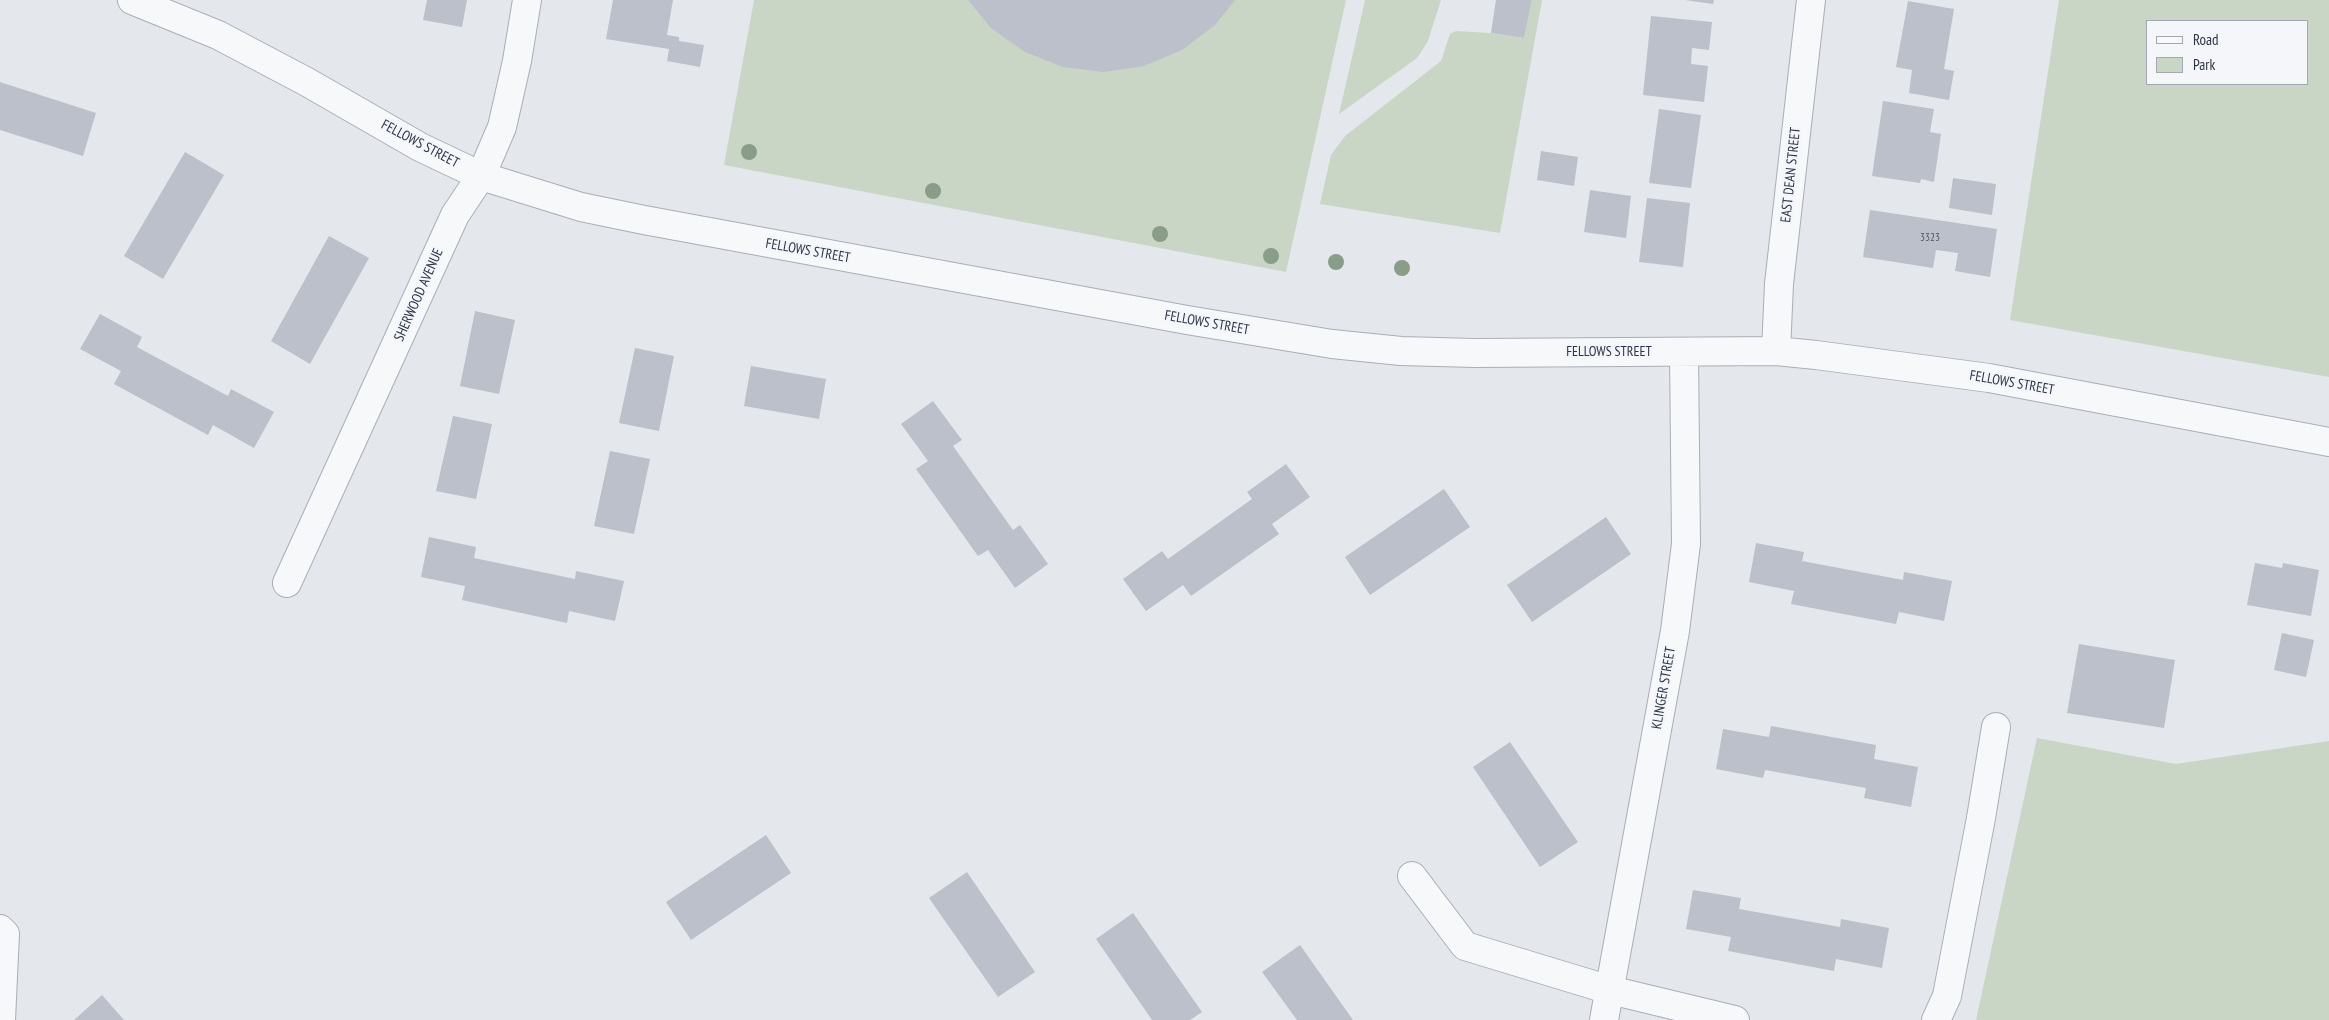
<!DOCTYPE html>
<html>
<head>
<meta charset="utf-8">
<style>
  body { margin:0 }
  #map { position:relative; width:2329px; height:1020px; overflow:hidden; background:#e4e7ec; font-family:"PT Sans Narrow",sans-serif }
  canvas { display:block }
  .legend { position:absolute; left:2146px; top:20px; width:162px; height:65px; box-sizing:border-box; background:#f4f6f9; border:1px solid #a4a8b1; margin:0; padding:6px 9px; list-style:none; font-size:15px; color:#2b3445 }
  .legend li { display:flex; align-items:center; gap:10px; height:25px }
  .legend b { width:25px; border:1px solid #a4a8b1 }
</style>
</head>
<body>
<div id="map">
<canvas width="2329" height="1020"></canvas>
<ul class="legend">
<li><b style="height:6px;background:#f7f8fa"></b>Road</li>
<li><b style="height:14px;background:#c9d6c5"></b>Park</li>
</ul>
</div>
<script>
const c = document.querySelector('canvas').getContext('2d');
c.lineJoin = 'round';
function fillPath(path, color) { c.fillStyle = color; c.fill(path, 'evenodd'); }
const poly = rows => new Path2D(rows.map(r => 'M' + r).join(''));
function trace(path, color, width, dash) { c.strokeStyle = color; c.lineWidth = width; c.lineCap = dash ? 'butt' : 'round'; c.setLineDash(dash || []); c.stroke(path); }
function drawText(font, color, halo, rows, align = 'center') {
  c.font = font + ' "PT Sans Narrow",sans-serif'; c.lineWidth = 5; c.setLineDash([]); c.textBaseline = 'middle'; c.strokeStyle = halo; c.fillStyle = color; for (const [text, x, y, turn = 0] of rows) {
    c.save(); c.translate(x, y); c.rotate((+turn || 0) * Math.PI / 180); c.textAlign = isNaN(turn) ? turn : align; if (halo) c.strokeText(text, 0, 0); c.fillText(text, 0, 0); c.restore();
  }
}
const green = poly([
  [754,0,1346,0,1286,272,724,165],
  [1365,0,1441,0,1428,41,1417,58,1339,114],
  [1532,0,1542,0,1500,233,1320,204,1331,155,1345,136,1441,61,1450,34,1456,31,1490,33,1524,38],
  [2059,0,2329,0,2329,377,2010,320],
  [2148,21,2308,21,2308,84,2148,84],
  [2037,738,2176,764,2329,741,2329,1020,1976,1020]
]);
const building = poly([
  [427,0,467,0,462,27,423,20],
  [613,0,673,0,667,35,679,37,679,41,704,45,700,67,667,61,669,49,606,39],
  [968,0,1235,0,1215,25,1182,50,1144,66,1104,72,1063,67,1025,52,991,28],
  [1496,0,1532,0,1524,38,1491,33],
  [1685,0,1714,0,1713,4],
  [1908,1,1954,9,1944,69,1954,71,1949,100,1909,93,1912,70,1896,67],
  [1651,16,1712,22,1709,50,1692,48,1691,64,1708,66,1704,102,1643,95],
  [0,82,96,113,83,156,0,130],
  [1883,101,1934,109,1930,132,1941,134,1934,182,1921,179,1920,183,1872,176],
  [1659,109,1701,115,1691,188,1649,183],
  [1541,151,1578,157,1574,186,1537,180],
  [185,152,224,175,163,279,124,256],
  [1953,178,1996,184,1992,215,1949,208],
  [1590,190,1631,196,1626,238,1584,232],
  [1647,198,1690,203,1683,267,1639,262],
  [1870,210,1997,229,1990,277,1955,271,1958,253,1936,250,1933,268,1863,257],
  [329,236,369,258,310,364,271,341],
  [475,311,515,320,499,394,460,386],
  [100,314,142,337,137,347,228,396,231,389,274,412,254,448,213,425,208,435,114,384,121,371,80,349],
  [635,348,674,356,659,431,619,423],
  [751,366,826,379,819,419,744,406],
  [933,401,962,440,953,446,1013,530,1020,525,1048,564,1015,588,988,550,978,556,916,469,928,461,901,424],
  [453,416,492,424,476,499,436,491],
  [610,451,650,459,634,534,594,526],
  [1286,464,1310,497,1272,524,1279,534,1191,596,1183,585,1146,611,1123,579,1162,551,1168,559,1252,499,1247,492],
  [1444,489,1470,527,1370,595,1345,557],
  [1606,517,1631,554,1532,622,1507,585],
  [429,537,476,547,474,558,575,579,576,571,624,581,615,621,569,611,567,623,462,600,465,586,421,577],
  [1756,543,1804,552,1802,561,1903,580,1904,572,1952,581,1944,621,1899,612,1896,624,1791,604,1794,591,1749,582],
  [2255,563,2282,568,2283,563,2319,570,2311,616,2247,605],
  [2282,633,2314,640,2306,677,2274,670],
  [2079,644,2175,660,2164,728,2067,713],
  [1771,726,1876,745,1874,759,1918,767,1911,807,1864,798,1866,788,1765,770,1763,778,1716,769,1723,729,1769,737],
  [1510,742,1578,842,1540,867,1473,767],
  [766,835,791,873,691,940,666,902],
  [967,872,1035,972,998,997,929,898],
  [1693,890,1741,898,1739,909,1840,927,1841,919,1889,928,1882,968,1836,959,1834,971,1728,951,1731,937,1686,929],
  [1133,913,1202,1012,1190,1020,1152,1020,1096,939],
  [1300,945,1353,1020,1297,1020,1262,972],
  [102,995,124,1020,74,1020]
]);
const minor = poly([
  [132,0,218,35,307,82,420,147,481,176,581,207,644,220,1187,320,1332,344,1401,351,1475,353,1776,351,1816,355,1989,378,2329,442],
  [1776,351,1779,284,1811,0],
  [287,583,455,215,481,176,502,127,517,61,527,0],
  [1412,876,1465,946,1610,990,1735,1020],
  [0,929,5,934,1,1020],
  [1604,1020,1675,631,1686,544,1684,352],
  [1936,1020,1947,996,1981,818,1996,727]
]);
const trees = [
  [749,152],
  [933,191],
  [1160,234],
  [1271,256],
  [1336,262],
  [1402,268]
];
const numberNames = [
  ["3323",1930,238]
];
const streetNames = [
  ["FELLOWS STREET",420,144,28],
  ["EAST DEAN STREET",1791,175,-84],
  ["FELLOWS STREET",808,251,10],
  ["SHERWOOD AVENUE",419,295,-66],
  ["FELLOWS STREET",1207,323,10],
  ["FELLOWS STREET",1609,352],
  ["FELLOWS STREET",2012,383,10],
  ["KLINGER STREET",1664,688,-80]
];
fillPath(green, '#c9d6c5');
fillPath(building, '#bbc0ca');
trace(minor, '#a9aeb7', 30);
trace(minor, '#f7f8fa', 28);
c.fillStyle = '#899d89';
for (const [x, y] of trees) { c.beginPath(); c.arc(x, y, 8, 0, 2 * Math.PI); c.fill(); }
drawText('11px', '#4f5766', null, numberNames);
drawText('14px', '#2b3445', '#f4f6f9', streetNames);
</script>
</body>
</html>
